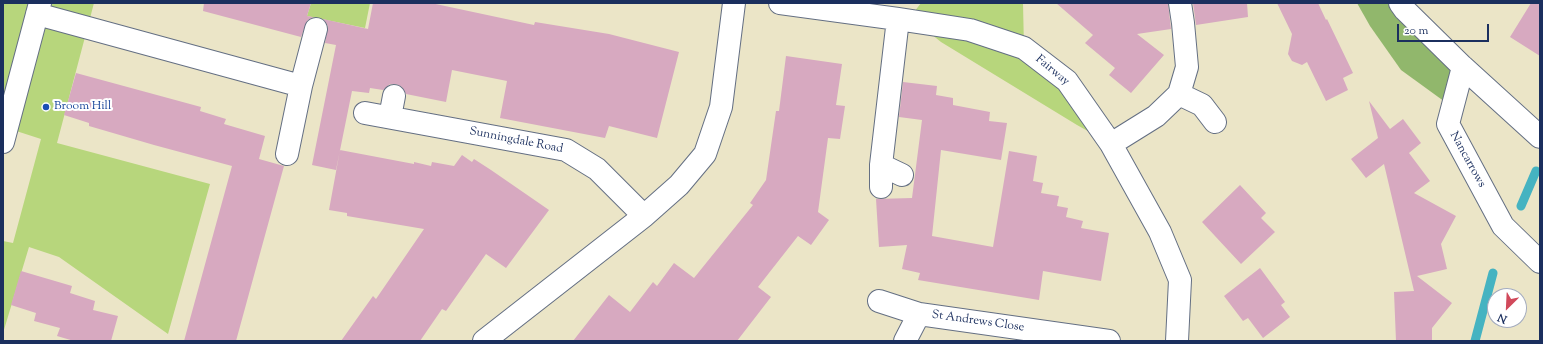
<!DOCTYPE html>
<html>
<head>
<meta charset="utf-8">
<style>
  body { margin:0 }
  #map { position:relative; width:1543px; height:344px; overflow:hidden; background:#ebe5c7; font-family:"Sorts Mill Goudy",serif }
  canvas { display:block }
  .frame { position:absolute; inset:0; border:4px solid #1b2f5e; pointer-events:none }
  .north { position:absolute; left:1487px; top:288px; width:40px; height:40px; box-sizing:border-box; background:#fff; border:1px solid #a4acbf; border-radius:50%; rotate:204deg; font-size:11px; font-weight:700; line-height:16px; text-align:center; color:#1b2f5e }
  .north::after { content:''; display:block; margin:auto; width:14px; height:18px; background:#d1495b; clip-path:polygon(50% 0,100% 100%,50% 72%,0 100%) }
  .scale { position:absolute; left:1397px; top:24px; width:92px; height:18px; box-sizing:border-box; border:2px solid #1b2f5e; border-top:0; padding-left:5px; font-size:12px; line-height:14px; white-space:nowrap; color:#1b2f5e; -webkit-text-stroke:3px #fff; paint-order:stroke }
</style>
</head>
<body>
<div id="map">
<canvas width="1543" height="344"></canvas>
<div class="frame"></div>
<div class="north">N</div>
<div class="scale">20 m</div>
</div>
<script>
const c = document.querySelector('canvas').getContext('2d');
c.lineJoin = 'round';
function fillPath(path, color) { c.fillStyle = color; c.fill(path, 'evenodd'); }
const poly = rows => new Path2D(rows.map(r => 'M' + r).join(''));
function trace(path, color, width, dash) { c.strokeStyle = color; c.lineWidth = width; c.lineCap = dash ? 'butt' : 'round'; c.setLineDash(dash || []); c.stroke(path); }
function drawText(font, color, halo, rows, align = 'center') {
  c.font = font + ' "Sorts Mill Goudy",serif'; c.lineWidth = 4; c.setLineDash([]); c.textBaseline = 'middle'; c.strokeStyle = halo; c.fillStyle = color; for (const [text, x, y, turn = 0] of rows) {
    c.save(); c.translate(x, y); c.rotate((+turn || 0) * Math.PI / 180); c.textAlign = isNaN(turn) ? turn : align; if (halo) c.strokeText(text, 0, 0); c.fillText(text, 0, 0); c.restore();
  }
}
const green = poly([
  [3,3,94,3,57,143,210,184,168,334,59,257,29,247,3,333,3,241,13,243,41,139,7,128,3,142],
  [311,3,370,3,365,28,307,16],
  [921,3,1023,3,1024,48,1111,144,1077,125,941,42,916,22,908,20]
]);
const forest = poly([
  [1357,3,1400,3,1463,67,1452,107,1401,70,1370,26]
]);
const stream = poly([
  [1521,206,1536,171],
  [1475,341,1493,273]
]);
const building = poly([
  [204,3,311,3,307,16,313,17,307,21,301,37,203,11],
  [373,3,431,3,534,25,535,22,609,34,679,52,657,138,609,126,605,138,500,118,507,81,452,70,446,102,406,94,402,87,396,84,390,84,383,90,370,88,369,93,352,91,336,170,312,165,336,45,325,43,328,26,323,19,368,29],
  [1056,3,1168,3,1171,29,1137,34,1164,55,1131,93,1109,75,1115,68,1085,43,1093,35],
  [1193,3,1247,3,1248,17,1196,25],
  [1277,3,1318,3,1326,20,1327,19,1353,73,1343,78,1348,90,1326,101,1307,62,1302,65,1292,61,1288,54,1292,34],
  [1531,3,1540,3,1540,56,1510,37],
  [786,56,842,64,836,105,845,106,840,139,828,138,818,212,829,220,811,245,798,236,758,287,771,297,737,341,573,341,609,295,630,312,653,282,657,286,674,263,694,278,753,205,750,203,766,180,776,111,779,111],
  [76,73,201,107,200,111,226,119,224,124,265,136,259,159,284,166,236,341,184,341,232,166,154,145,89,126,89,123,64,115],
  [903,82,937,86,936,95,953,98,953,105,990,112,989,121,1007,123,1001,160,941,150,932,236,993,247,1009,151,1037,156,1033,181,1043,183,1041,193,1059,196,1057,206,1068,208,1066,217,1083,221,1081,228,1109,233,1101,281,1043,271,1039,300,918,280,920,273,902,269,907,245,879,247,876,199,912,198,922,120,899,117],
  [1369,101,1390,129,1403,119,1421,143,1409,153,1430,181,1414,193,1456,216,1441,244,1447,269,1417,276,1452,303,1432,328,1432,341,1396,341,1394,292,1414,291,1384,164,1366,178,1351,159,1378,138],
  [340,150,414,164,414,162,431,166,432,162,454,166,462,155,472,162,474,159,491,170,549,210,506,268,486,254,446,311,442,309,420,341,341,341,373,296,376,299,424,229,347,216,347,213,329,210],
  [1240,185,1266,213,1261,218,1275,232,1241,264,1202,222],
  [1260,268,1285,302,1281,305,1290,317,1263,338,1248,318,1243,321,1224,296],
  [21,271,72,286,70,293,95,301,93,310,118,316,111,341,74,341,57,336,60,328,34,321,36,313,11,305]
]);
const minor = poly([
  [780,3,898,19,970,30,1024,48,1067,81,1111,144,1160,232,1180,280,1177,341],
  [1400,3,1405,10,1463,67,1540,137],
  [37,14,301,86],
  [1463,67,1448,124,1503,226,1540,262],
  [1179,94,1202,105,1215,122],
  [365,113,566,150,597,169,644,216],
  [390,117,394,96],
  [3,142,40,3],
  [1111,144,1156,116,1179,94,1187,67,1183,23,1180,3],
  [287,154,301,86,316,29],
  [881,165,902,175],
  [881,187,881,165,898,19],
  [879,301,919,314,1109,341],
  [484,341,644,216,679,185,705,154,721,107,734,3],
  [905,341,919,314]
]);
const markers = [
  [46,107,4,"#1a4fb4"]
];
const streetNames = [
  ["Fairway",1052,71,40],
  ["Sunningdale Road",516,141,11],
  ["Nancarrows",1467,160,61],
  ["St Andrews Close",978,322,8]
];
const transitNames = [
  ["Broom Hill",54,107]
];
fillPath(green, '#b7d67c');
fillPath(forest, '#91b76c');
trace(stream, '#45b3c1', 9);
fillPath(building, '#d7a9c0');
trace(minor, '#646f83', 24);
trace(minor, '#fff', 22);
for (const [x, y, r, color] of markers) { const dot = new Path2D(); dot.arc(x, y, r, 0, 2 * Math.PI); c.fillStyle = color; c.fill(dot); trace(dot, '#fff', 1.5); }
drawText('12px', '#1b2f5e', '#fff', streetNames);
drawText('12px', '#164399', '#fff', transitNames, 'left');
</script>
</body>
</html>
